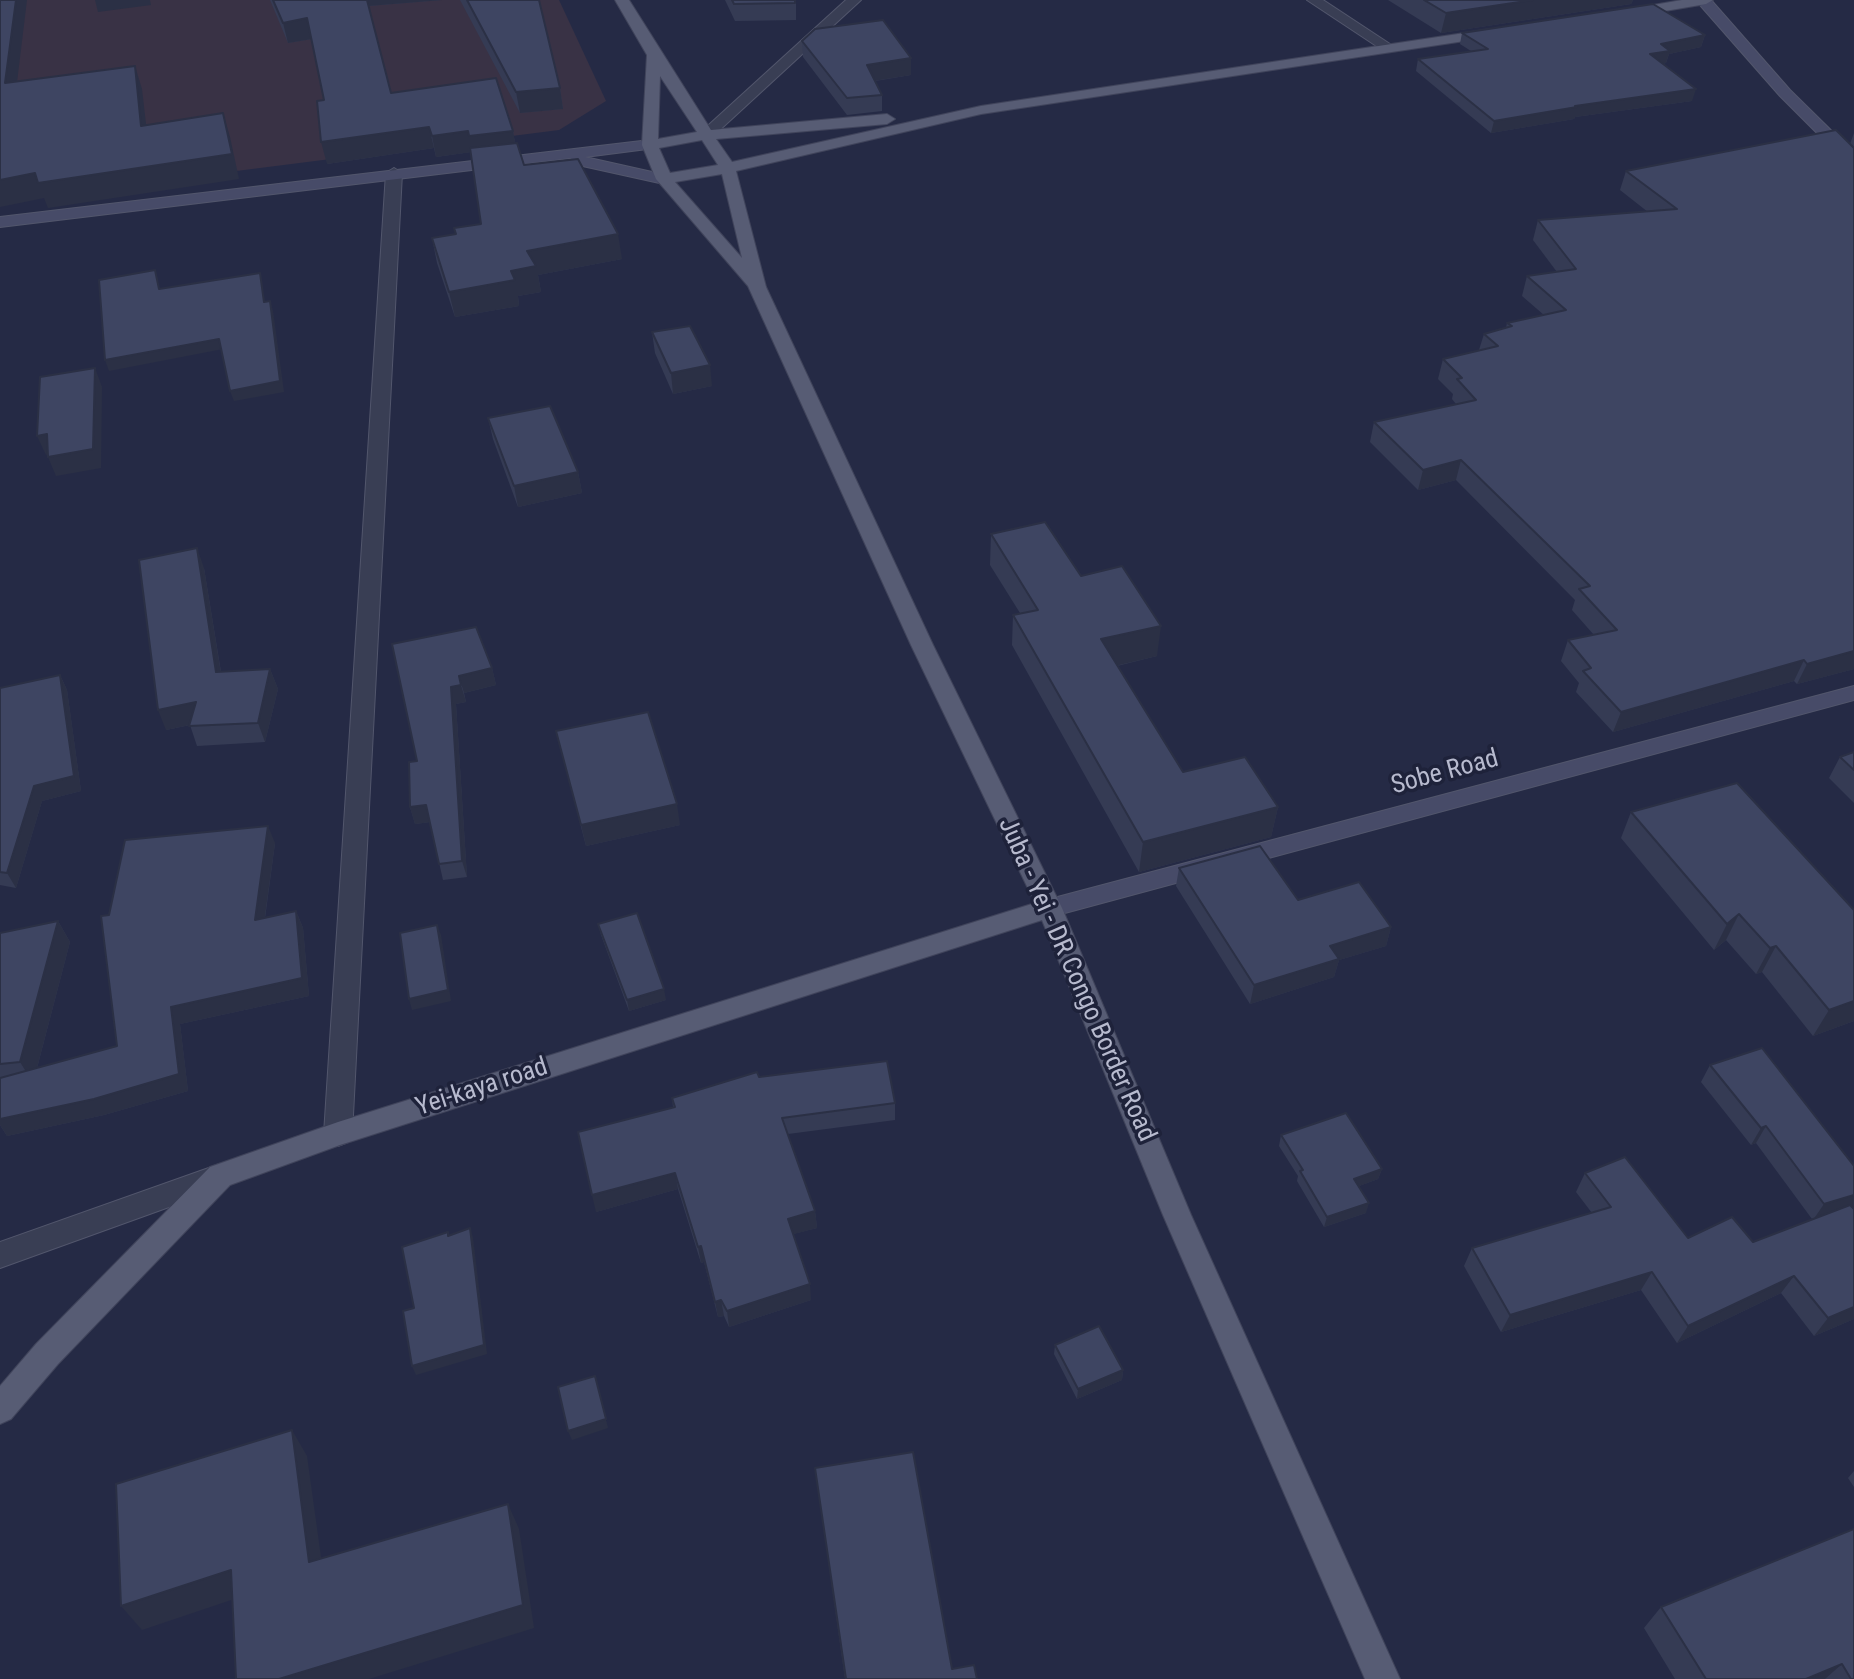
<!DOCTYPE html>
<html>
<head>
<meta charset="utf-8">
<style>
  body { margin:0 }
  canvas { display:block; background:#252a45 }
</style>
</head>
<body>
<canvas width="1854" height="1679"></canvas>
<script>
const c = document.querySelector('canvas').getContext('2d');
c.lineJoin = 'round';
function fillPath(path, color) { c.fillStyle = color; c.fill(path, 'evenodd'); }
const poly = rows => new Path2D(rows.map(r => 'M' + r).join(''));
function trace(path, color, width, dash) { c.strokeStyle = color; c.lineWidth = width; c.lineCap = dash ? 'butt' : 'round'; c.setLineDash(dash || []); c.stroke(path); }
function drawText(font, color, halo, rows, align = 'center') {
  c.font = font + ' "Roboto Condensed",sans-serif'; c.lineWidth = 7; c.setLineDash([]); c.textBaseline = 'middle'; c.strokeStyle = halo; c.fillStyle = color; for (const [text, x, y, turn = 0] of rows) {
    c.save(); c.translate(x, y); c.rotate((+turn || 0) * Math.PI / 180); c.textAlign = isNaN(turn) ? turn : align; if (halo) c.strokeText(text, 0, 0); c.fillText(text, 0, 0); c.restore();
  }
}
const medical = poly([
  [0,0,559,0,606,101,559,130,0,201]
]);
const street = poly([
  [846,0,861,0,711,138,701,138,701,132,846,0],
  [1307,0,1323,0,1396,48,1389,52,1384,51,1307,0],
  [394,168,402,173,352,1134,348,1142,338,1146,328,1142,324,1134,386,173,394,168],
  [220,1164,230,1167,234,1176,230,1185,0,1268,0,1242,220,1164]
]);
const secondary = poly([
  [1700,0,1711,0,1790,90,1854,153,1854,167,1849,165,1780,96,1700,5,1700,0],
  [650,140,655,142,655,148,585,157,670,176,670,182,664,184,578,165,573,163,571,158,0,227,0,217,650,140],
  [1854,686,1854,700,1050,917,1041,915,1038,908,1041,901,1050,899,1854,686]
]);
const primary = poly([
  [615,0,629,0,711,130,887,114,895,119,887,124,716,139,732,162,981,106,1491,29,1498,33,1491,37,981,114,736,171,766,287,933,645,1062,908,1191,1215,1400,1679,1365,1679,1163,1215,1042,920,340,1145,230,1185,58,1364,11,1419,0,1424,0,1386,36,1344,210,1167,338,1122,1035,903,911,645,748,286,656,179,642,145,647,55,615,0],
  [660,76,697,132,658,139,660,76],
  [702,140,718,165,670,173,659,148,702,140],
  [722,174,742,258,675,182,722,174],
  [1682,0,1713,0,1706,4,1630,17,1623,13,1630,9,1682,0]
]);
const wall = poly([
  [270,0,442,0,369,6,391,93,513,131,515,143,524,165,622,259,538,275,541,292,518,296,519,306,455,317,437,263,432,238,456,234,481,224,471,152,436,157,434,148,327,164,324,100,312,39,288,43],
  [460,0,539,0,560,88,563,109,520,113],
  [725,0,796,0,796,20,735,21],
  [1388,0,1633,0,1631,4,1441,33],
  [1462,33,1705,35,1701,47,1669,54,1666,63,1662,64,1692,101,1575,117,1574,119,1491,133,1416,71,1418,59,1471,51,1460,44],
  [802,41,911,58,911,75,875,81,882,95,882,111,847,115,803,57],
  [1854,133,1854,669,1797,684,1794,681,1613,732,1576,692,1579,683,1561,661,1568,640,1594,635,1572,610,1575,600,1456,480,1418,490,1370,442,1374,422,1456,404,1452,399,1453,394,1438,379,1443,359,1479,350,1484,334,1506,328,1507,323,1544,315,1522,296,1527,276,1557,272,1533,240,1538,220,1648,212,1620,190,1626,171,1850,144],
  [652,332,712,386,673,394,655,353],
  [488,418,578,472,582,493,518,507,493,439],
  [991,534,1081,576,1157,656,1117,666,1183,772,1278,807,1271,837,1139,872,1012,645,1013,615,1020,613,990,565],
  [204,568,221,672,270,669,278,689,265,742,197,746,190,725,166,730],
  [392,644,492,668,496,685,464,693,466,702,456,704,467,877,443,880,430,822,415,824,410,807,417,761],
  [60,675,67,690,81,791,42,801,16,888,0,885,0,688],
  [556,731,680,825,586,846],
  [1854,752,1854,803,1829,778,1840,757],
  [1631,812,1854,910,1854,1021,1813,1036,1762,972,1756,974,1726,940,1714,950,1621,838],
  [275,843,265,918,296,911,303,928,309,996,180,1024,188,1091,104,1115,7,1136,0,1125,0,933,58,921,70,942,37,1068,117,1046,109,915],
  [1179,868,1298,900,1391,927,1386,946,1339,960,1334,977,1250,1004,1176,886],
  [598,924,666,1000,629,1011,601,935],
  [1710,1065,1854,1207,1853,1208,1854,1209,1854,1319,1814,1336,1781,1293,1677,1343,1641,1290,1501,1332,1464,1266,1472,1248,1592,1213,1576,1192,1585,1173,1688,1238,1753,1242,1812,1219,1756,1143,1751,1145,1701,1082],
  [759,1077,895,1103,895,1120,788,1134,815,1211,817,1228,793,1234,811,1300,729,1327,724,1316,718,1317,704,1262,701,1263,678,1189,596,1212,673,1107,672,1098],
  [1281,1135,1382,1169,1378,1179,1359,1186,1366,1213,1324,1227,1297,1181,1298,1176,1279,1146],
  [1055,1345,1123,1370,1122,1380,1077,1399,1054,1354],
  [815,1468,952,1669,977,1679,845,1679],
  [1854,1471,1854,1487,1848,1478],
  [1854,1529,1854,1679,1675,1679,1644,1628,1661,1607]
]);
const shadedWall = poly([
  [16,0,27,0,14,107,5,83],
  [95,0,150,0,151,5,98,12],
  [367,0,442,0,368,6],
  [1533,0,1633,0,1631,4,1441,33,1446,13],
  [307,18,312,39,288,43,283,23],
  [1705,35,1701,47,1669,54,1666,63,1646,66,1650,54,1661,44],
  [911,58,911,75,867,82,867,65],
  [135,66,142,89,149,150,141,126],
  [560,88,563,109,520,113,516,92],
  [1696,89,1692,101,1575,117,1574,119,1491,133,1494,121,1575,106],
  [223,113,230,137,239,179,48,208,44,198,0,207,0,180],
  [429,127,434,148,327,164,321,142],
  [468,131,513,131,517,153,472,152,436,157,432,136],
  [618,234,622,259,538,275,541,292,518,296,519,306,455,317,449,292,511,271,527,251],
  [270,301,273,311,284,392,234,401,230,391],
  [219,339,223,349,109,371,105,360],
  [710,365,712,386,673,394,671,373],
  [95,368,102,387,101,468,56,476,48,457],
  [47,434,55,453,46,455,37,436],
  [1461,460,1456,480,1418,490,1423,470],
  [578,472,582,493,518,507,514,486],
  [197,548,204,568,224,692,216,672],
  [1161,626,1157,656,1098,670,1101,639],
  [1854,651,1854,669,1797,684,1807,664],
  [1804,660,1794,681,1613,732,1621,712],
  [492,668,496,685,464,693,459,676],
  [270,669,278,689,265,742,258,723],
  [60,675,67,690,81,791,42,801,16,888,7,873],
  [461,685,466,702,456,704,467,877,462,861,451,687],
  [196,702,204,722,166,730,158,710],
  [677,804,680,825,586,846,581,825],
  [426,805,431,822,415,824,410,807],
  [1278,807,1271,837,1139,872,1143,842],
  [268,826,275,843,262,937,255,920],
  [296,911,303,928,309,996,180,1024,188,1091,104,1115,7,1136,0,1125,0,1119,94,1099,171,1007],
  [1739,914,1726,940,1714,950,1727,924],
  [58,921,70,942,33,1083,20,1062],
  [437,925,441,935,451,1001,412,1010,409,999],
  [1391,927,1386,946,1339,960,1334,977,1250,1004,1254,985,1330,946],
  [1776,946,1762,972,1756,974,1770,948],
  [664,989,666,1000,629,1011,627,1000],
  [1854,1001,1854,1021,1813,1036,1829,1010],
  [1766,1126,1756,1143,1751,1145,1761,1128],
  [1382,1169,1378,1179,1351,1189,1354,1179],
  [675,1173,678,1189,596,1212,592,1195],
  [1854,1195,1854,1207,1813,1220,1824,1204],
  [1369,1203,1366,1213,1324,1227,1327,1217],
  [815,1211,817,1228,790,1235,788,1219],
  [470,1228,473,1238,487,1354,416,1375,412,1366],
  [701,1246,704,1262,701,1263,698,1247],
  [1652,1272,1641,1290,1501,1332,1510,1315],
  [1794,1276,1781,1293,1677,1343,1688,1326],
  [810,1284,811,1300,729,1327,727,1311],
  [721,1300,724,1316,718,1317,715,1302],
  [1854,1307,1854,1319,1814,1336,1828,1318],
  [1123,1370,1122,1380,1077,1399,1078,1389],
  [595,1376,608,1428,572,1440,568,1431],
  [292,1430,307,1456,325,1586,309,1562],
  [508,1504,519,1529,534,1628,369,1679,279,1679],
  [231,1570,249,1594,142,1630,121,1606],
  [1842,1664,1825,1679,1806,1679]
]);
const building = poly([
  [0,0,16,0,5,83,135,66,141,126,223,113,232,154,38,183,35,173,0,180,0,0],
  [273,0,367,0,391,93,496,78,513,131,469,136,468,131,432,136,429,127,321,142,317,101,324,100,307,18,283,23,273,0],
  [467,0,539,0,560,88,516,92,467,0],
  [732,0,795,0,795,3,734,4,732,0],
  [1424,0,1533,0,1446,13,1424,0],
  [1653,4,1705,35,1661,44,1670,51,1650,54,1696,89,1575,106,1577,107,1494,121,1418,59,1488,49,1462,33,1653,4],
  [883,20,911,58,867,65,882,95,847,98,802,41,815,29,883,20],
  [1836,130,1854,148,1854,651,1807,664,1804,660,1621,712,1583,671,1591,668,1568,640,1617,630,1579,589,1590,586,1461,460,1423,470,1374,422,1476,400,1457,379,1462,378,1443,359,1498,346,1484,334,1512,326,1507,323,1566,310,1527,276,1576,269,1538,220,1677,209,1626,171,1836,130],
  [517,143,524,165,578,159,618,234,527,251,536,266,511,271,515,280,449,292,432,238,456,234,454,228,481,224,470,148,517,143],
  [155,270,159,289,260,273,264,302,270,301,280,381,230,391,219,339,105,360,99,280,155,270],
  [690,326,710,365,671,373,652,332,690,326],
  [95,368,93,449,48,457,47,434,37,436,40,377,95,368],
  [550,406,578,472,514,486,488,418,550,406],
  [1045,522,1081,576,1122,566,1161,626,1101,639,1183,772,1245,757,1278,807,1143,842,1013,615,1038,610,991,534,1045,522],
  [197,548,216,672,270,669,258,723,189,726,196,702,158,710,139,560,197,548],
  [476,627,492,668,459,676,461,685,451,687,462,861,439,864,426,805,410,807,409,762,417,761,392,644,476,627],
  [60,675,74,776,34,786,7,873,0,872,0,688,60,675],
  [648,712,677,804,581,825,556,731,648,712],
  [1854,752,1854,770,1840,757,1854,752],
  [1737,783,1854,910,1854,1001,1829,1010,1776,946,1770,948,1739,914,1727,924,1631,812,1737,783],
  [268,826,255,920,296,911,302,978,171,1007,179,1074,94,1099,0,1119,0,1078,117,1046,101,916,109,915,125,840,268,826],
  [1260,846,1298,900,1359,882,1391,927,1330,946,1339,959,1254,985,1179,868,1260,846],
  [637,913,664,989,627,1000,598,924,637,913],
  [58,921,20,1062,0,1064,0,933,58,921],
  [437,925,448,990,409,999,400,933,437,925],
  [1762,1048,1854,1166,1854,1195,1824,1204,1766,1126,1761,1128,1710,1065,1762,1048],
  [887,1061,895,1103,782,1118,815,1211,788,1219,810,1284,727,1311,721,1300,715,1302,701,1246,698,1247,675,1173,592,1195,578,1132,675,1107,672,1098,757,1072,759,1077,887,1061],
  [1346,1113,1382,1169,1354,1179,1369,1203,1327,1217,1300,1171,1303,1170,1281,1135,1346,1113],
  [1625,1157,1688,1238,1732,1217,1753,1242,1850,1205,1854,1209,1854,1307,1828,1318,1794,1276,1688,1326,1652,1272,1510,1315,1472,1248,1611,1207,1585,1173,1625,1157],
  [470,1228,484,1345,412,1366,403,1311,414,1308,402,1247,448,1232,448,1236,470,1228],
  [1099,1326,1123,1370,1078,1389,1055,1345,1099,1326],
  [595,1376,606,1419,568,1431,558,1387,595,1376],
  [292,1430,309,1562,508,1504,523,1605,279,1679,236,1679,231,1570,121,1606,116,1484,292,1430],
  [913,1452,952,1669,974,1665,977,1679,846,1679,815,1468,913,1452],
  [1854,1529,1854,1679,1851,1679,1842,1664,1806,1679,1706,1679,1661,1607,1854,1529]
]);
const streetNames = [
  ["Sobe Road",1445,773,-15],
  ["Juba - Yei - DR Congo Border Road",1076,980,66],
  ["Yei-kaya road",482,1088,-18]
];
fillPath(medical, '#393245');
trace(street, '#52566c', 2);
trace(secondary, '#52566c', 2);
trace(primary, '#40445b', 2);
fillPath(street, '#393e54');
fillPath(secondary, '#474b68');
fillPath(primary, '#575c74');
fillPath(wall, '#353b54');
fillPath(shadedWall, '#2b3045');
fillPath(building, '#3e4562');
trace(building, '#2b3045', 2);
drawText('26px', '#b7bace', '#1e223a', streetNames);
</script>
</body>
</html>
